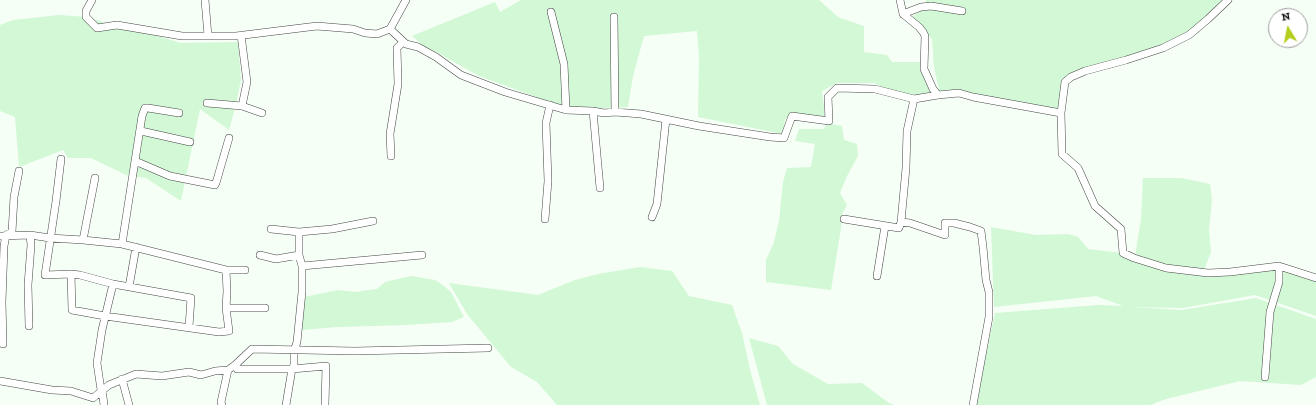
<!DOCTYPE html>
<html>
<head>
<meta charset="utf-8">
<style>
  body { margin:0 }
  #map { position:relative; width:1316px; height:405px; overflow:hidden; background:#f5fff5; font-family:"Zilla Slab",serif }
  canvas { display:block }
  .north { position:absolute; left:1268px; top:8px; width:40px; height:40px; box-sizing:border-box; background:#fff; border:1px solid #a0a0a0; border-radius:50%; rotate:350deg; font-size:11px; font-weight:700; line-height:16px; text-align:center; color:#111 }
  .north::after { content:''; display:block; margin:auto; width:14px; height:18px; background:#b4ce1b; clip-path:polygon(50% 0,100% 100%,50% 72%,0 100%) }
</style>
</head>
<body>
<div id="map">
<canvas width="1316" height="405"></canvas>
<div class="north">N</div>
</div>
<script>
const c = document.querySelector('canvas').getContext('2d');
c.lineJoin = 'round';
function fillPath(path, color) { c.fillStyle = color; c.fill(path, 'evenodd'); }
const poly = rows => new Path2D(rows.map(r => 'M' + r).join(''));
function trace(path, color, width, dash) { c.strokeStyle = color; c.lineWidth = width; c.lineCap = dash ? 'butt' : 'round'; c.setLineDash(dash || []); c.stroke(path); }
const farmland = poly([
  [521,0,819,0,838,17,864,26,864,52,887,55,892,62,926,62,925,71,934,97,915,102,874,83,837,83,822,91,825,117,801,114,792,115,785,119,783,134,698,117,699,57,697,31,644,36,633,76,628,107,569,109,479,76,438,53,425,47,412,36,495,2,500,12],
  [926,0,1228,0,1198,33,1144,54,1088,67,1061,83,1060,109,956,91,940,95,934,67,932,39,910,18,921,11,926,9],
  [59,15,88,17,108,24,131,28,181,43,238,42,241,80,235,108,229,130,200,109,181,201,146,178,126,175,91,158,68,158,63,150,19,167,15,117,0,111,0,25,13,20],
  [827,123,842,126,844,140,857,144,858,156,847,176,840,193,847,205,841,216,841,228,831,290,766,282,766,260,774,242,779,221,783,182,787,168,811,167,815,144,795,141,799,129,824,129],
  [1143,178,1181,178,1210,184,1212,200,1209,230,1211,252,1204,270,1168,267,1135,257,1141,219],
  [991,227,1036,235,1068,234,1078,237,1088,249,1122,253,1169,271,1279,268,1316,280,1316,316,1255,295,1183,308,1132,307,1182,310,1256,298,1316,319,1316,377,1301,385,1240,381,1166,399,1150,405,975,405,995,313,1099,305,1123,306,1096,296,994,307],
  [640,267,672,271,689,296,732,305,742,333,750,370,760,405,557,405,537,382,511,367,467,314,449,283,538,295,575,280,598,274],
  [411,276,435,280,440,283,451,292,464,317,452,322,406,325,337,327,302,330,304,297,338,290,355,292,377,289,385,282],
  [749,338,778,346,793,364,828,384,862,383,889,403,894,405,767,405]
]);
const minor = poly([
  [92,0,86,11,86,17,97,28,117,25,182,36,236,36,317,26,353,29,365,33,377,34,390,29,406,44,418,47,436,57,461,75,505,92,566,110,593,111,604,113,615,112,641,114,699,126,770,137,784,138,792,116,829,121,828,97,837,88,875,89,914,99,938,95,959,93,973,97,1061,113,1062,154,1078,168,1095,206,1121,229,1123,253,1134,258,1166,268,1208,273,1230,272,1279,266,1316,278],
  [205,0,208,36],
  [900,0,903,14,919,27,923,32,925,36,924,69,933,89,938,95],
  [551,12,564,64,566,110],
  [903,14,921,7,931,6,962,11],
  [614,17,615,112],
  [390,29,406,0],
  [241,35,247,82,242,106],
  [914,99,907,131,906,168,901,222,910,223,945,235,945,223,954,223,970,227,981,231,983,247,986,280,989,292,989,317,973,405],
  [207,103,242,106,262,113],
  [593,111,600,188],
  [1061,113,1065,82,1071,77,1085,71,1126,60,1163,48,1189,35,1208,19,1228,0],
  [141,131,190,142],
  [391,156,390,134,398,84,397,48,403,42],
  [61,159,56,201,45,275,71,274,80,275,113,284,191,298,189,327],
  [135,161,170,176,215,185,216,183,229,138],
  [652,217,657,204,666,119],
  [545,219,548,181,546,123,550,105],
  [844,219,899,228,901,222],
  [271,229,299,232,332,229,373,221],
  [299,232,299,255,302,266,422,255],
  [0,236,30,235,50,238,83,240,122,244,226,270,245,270],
  [83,240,95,178],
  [122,244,142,116,145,108,148,108,179,113],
  [260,255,276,259,299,255],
  [71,274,72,310,105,316,219,332,229,331,226,308,227,291,226,270],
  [877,276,885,226],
  [129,287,136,247],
  [226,308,265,308],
  [29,326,28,285,31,245,30,235],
  [3,344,2,302,4,246,6,235,12,232,14,197,19,171],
  [235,365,237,369,292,369,326,366,325,405],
  [1265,377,1270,312,1279,282,1279,266],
  [122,379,129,405],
  [0,381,52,390,71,391,93,398,109,385,136,374,162,376,189,372,201,375,215,371,228,370,235,365,252,349,355,351,488,348],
  [102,389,104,405],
  [101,390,97,363,102,330,113,284],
  [222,405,221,402,228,370],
  [286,405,292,369,294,365,294,351,297,342,302,292,302,266]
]);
fillPath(farmland, '#d2f8d6');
trace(minor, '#444', 8);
trace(minor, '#fff', 7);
</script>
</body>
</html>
